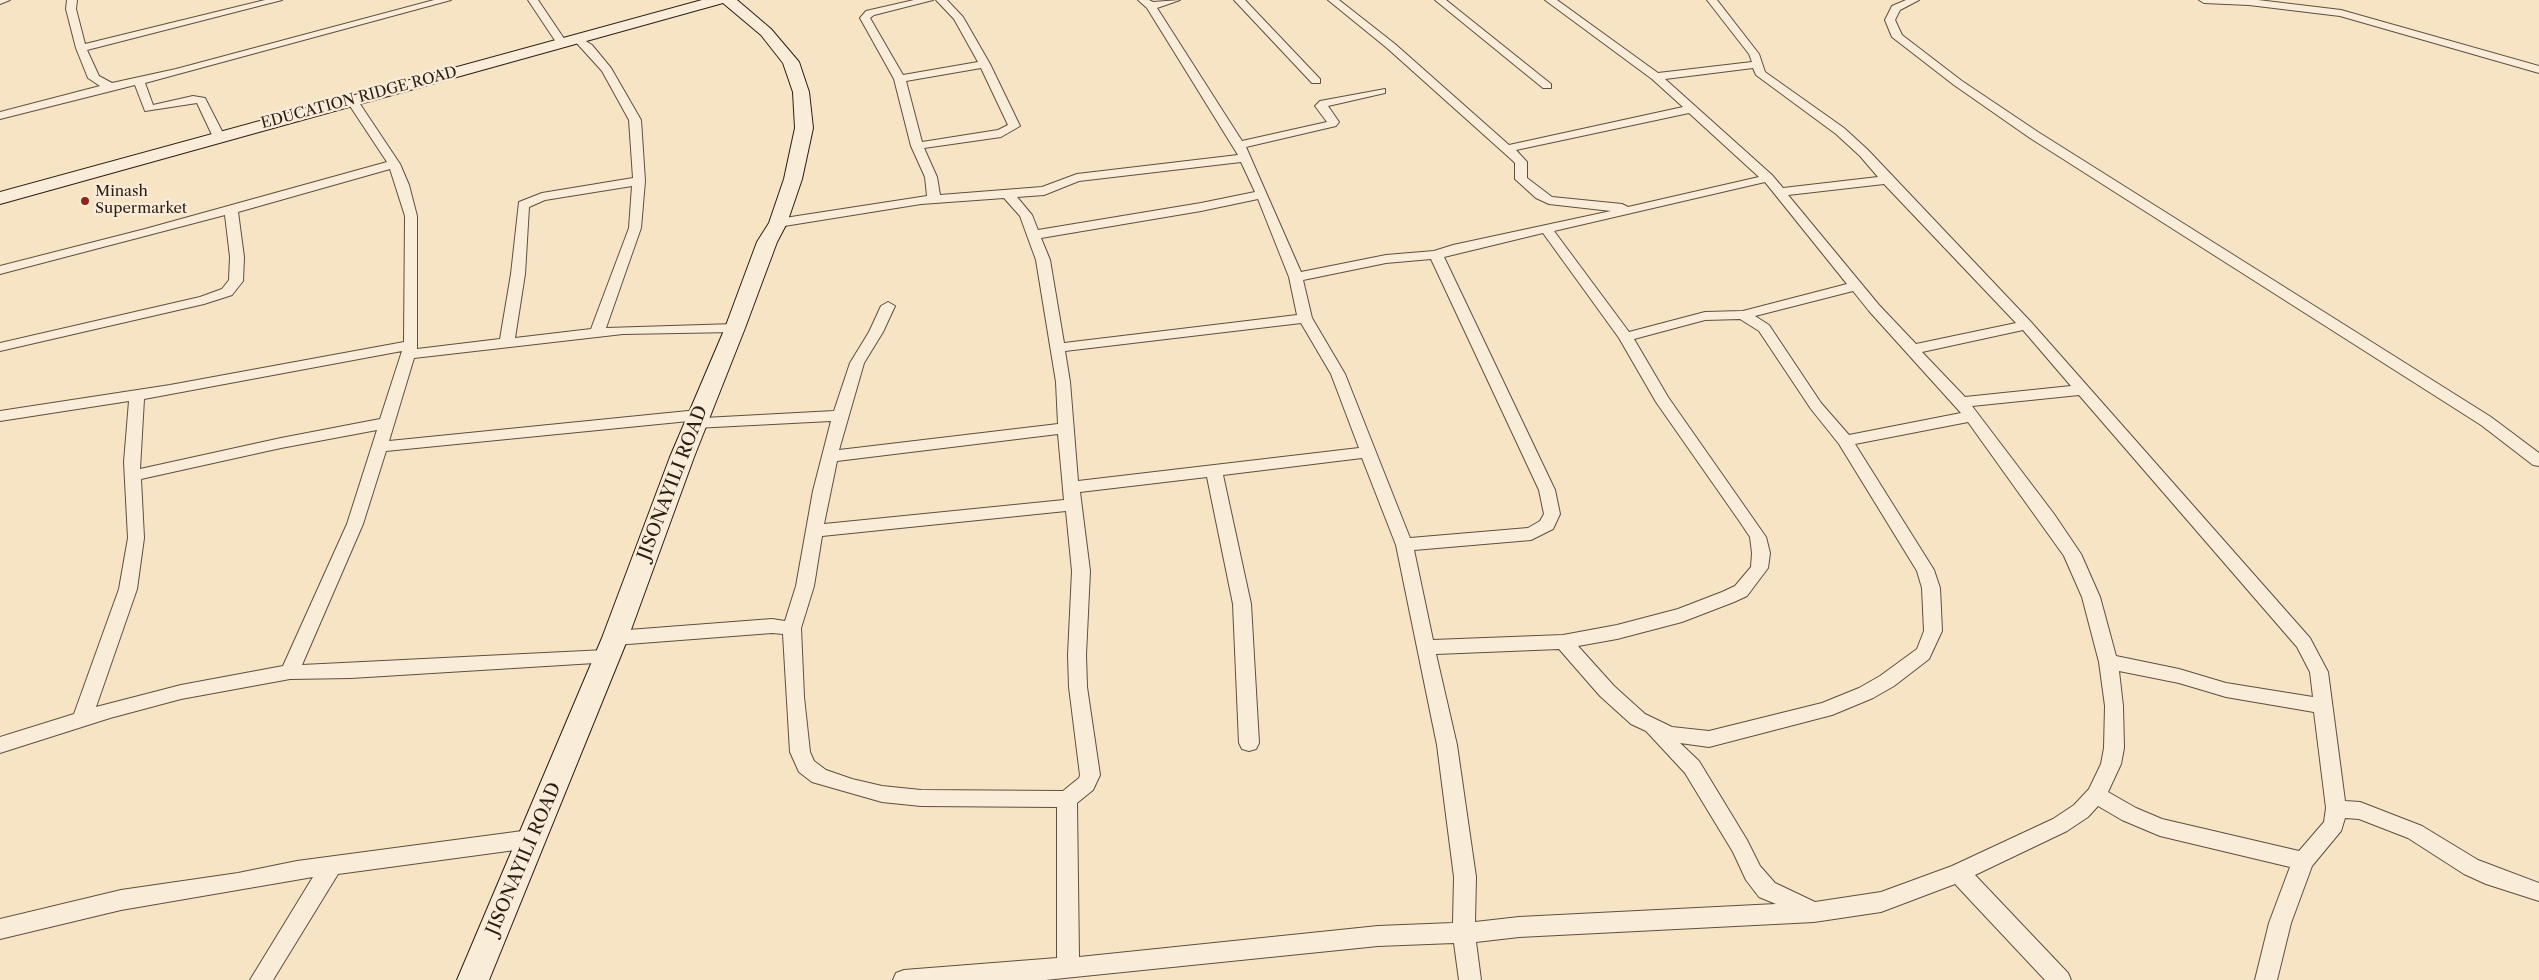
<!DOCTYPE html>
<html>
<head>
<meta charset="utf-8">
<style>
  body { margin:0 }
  canvas { display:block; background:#f6e4c4 }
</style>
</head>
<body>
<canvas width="2539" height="980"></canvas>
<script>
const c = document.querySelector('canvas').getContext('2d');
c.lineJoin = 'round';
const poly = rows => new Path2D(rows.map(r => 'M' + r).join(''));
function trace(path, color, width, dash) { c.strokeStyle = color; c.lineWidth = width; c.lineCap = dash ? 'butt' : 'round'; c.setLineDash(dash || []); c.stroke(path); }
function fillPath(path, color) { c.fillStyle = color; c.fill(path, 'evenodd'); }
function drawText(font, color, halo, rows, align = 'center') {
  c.font = font + ' "Libre Caslon Text",serif'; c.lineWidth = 4.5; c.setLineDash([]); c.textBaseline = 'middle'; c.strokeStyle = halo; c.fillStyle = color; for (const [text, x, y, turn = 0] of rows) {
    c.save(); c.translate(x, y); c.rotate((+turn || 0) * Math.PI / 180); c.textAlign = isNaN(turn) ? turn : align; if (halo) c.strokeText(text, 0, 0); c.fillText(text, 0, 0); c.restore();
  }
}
const street = poly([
  [0,0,10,0,0,4,0,0],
  [67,0,77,0,76,9,85,44,265,0,282,0,87,50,99,76,112,83,176,69,434,0,451,0,145,83,153,105,193,96,205,98,225,137,219,141,213,137,197,103,145,111,135,85,0,119,0,112,100,86,88,78,76,48,66,9,67,0],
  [528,0,538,0,567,43,566,45,558,45,528,0],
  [914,0,933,0,874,15,870,18,903,75,978,62,954,19,936,0,947,0,963,17,990,64,1020,126,1001,137,924,148,937,177,940,195,1042,187,1077,174,1238,155,1147,8,1138,0,1149,0,1153,2,1180,0,1157,8,1242,141,1327,122,1315,106,1320,101,1385,89,1385,93,1328,106,1339,122,1336,126,1246,147,1301,272,1386,255,1434,251,1453,245,1611,211,1549,204,1536,198,1515,179,1515,163,1512,160,1387,48,1328,0,1339,0,1395,44,1509,145,1683,107,1652,79,1545,0,1557,0,1658,73,1752,62,1749,54,1707,0,1717,0,1759,54,1765,72,1844,128,1868,150,2031,322,2310,638,2328,672,2345,801,2360,802,2422,826,2478,860,2539,883,2539,901,2486,884,2464,874,2408,838,2359,819,2345,818,2341,831,2312,866,2291,923,2277,980,2255,980,2269,923,2290,867,2160,836,2122,820,2098,806,2088,817,2067,831,1975,875,2068,973,2071,980,2045,980,1955,884,1881,912,1814,922,1519,937,1476,942,1481,980,1459,980,1454,943,1378,946,1045,980,893,980,896,973,904,970,1057,958,1057,807,921,806,882,802,812,782,799,772,790,752,783,634,772,633,615,645,609,643,606,638,609,633,615,631,772,619,785,621,796,586,813,491,831,421,695,428,690,427,689,421,386,451,363,524,302,665,605,650,611,652,614,657,611,662,351,678,290,679,181,699,110,718,0,753,0,737,74,714,119,589,128,538,124,462,129,401,0,421,0,411,170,385,404,342,405,216,390,169,238,212,244,257,243,281,232,295,204,304,0,351,0,343,200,297,222,289,229,280,230,257,225,215,0,274,0,266,145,229,387,162,346,100,348,98,356,98,400,164,409,185,417,216,417,349,500,339,511,274,519,202,542,193,633,178,629,120,602,71,573,39,578,36,592,45,611,68,641,120,645,181,641,228,606,328,735,324,742,328,735,332,623,334,414,358,389,441,698,410,703,412,706,415,704,418,834,411,850,363,869,332,881,306,888,302,895,306,883,332,864,363,839,450,1058,424,1056,382,1036,260,1020,216,1004,198,921,204,778,227,772,223,778,219,927,196,925,177,911,146,894,79,860,18,866,11,914,0],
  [981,68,1008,125,998,130,922,142,906,81,981,68],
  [1753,68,1756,75,1836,134,1860,156,1878,177,1783,188,1772,175,1665,79,1753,68],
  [1689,113,1759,177,1628,207,1622,204,1552,197,1527,178,1527,162,1516,150,1689,113],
  [1241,162,1255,192,1201,203,1038,230,1032,215,1017,197,1044,195,1079,181,1241,162],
  [1765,182,1847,284,1743,311,1705,312,1629,332,1554,231,1765,182],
  [1884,184,2016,323,1916,344,1879,305,1788,195,1884,184],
  [632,186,629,228,591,329,515,338,525,274,529,207,545,200,632,186],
  [1258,199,1289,277,1297,315,1064,343,1050,260,1041,238,1201,211,1258,199],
  [1543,233,1619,338,1656,402,1740,522,1750,537,1752,553,1751,567,1735,586,1722,592,1678,609,1617,625,1563,635,1433,640,1414,550,1531,540,1553,529,1560,514,1555,490,1444,257,1543,233],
  [1431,259,1539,490,1544,514,1540,521,1528,528,1410,538,1345,374,1312,318,1303,280,1386,263,1431,259],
  [1853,291,1869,311,1961,413,1849,435,1821,403,1769,325,1755,316,1853,291],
  [1740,319,1759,331,1811,409,1839,444,1917,571,1922,588,1924,631,1917,649,1880,676,1859,688,1822,703,1709,731,1672,727,1645,714,1614,686,1578,646,1617,639,1682,622,1734,602,1747,596,1768,568,1770,553,1766,537,1668,397,1634,339,1705,320,1740,319],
  [1301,323,1331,374,1359,448,1078,481,1070,382,1065,351,1301,323],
  [2023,330,2071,386,1965,397,1922,352,2023,330],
  [402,351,380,419,281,438,140,469,144,399,402,351],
  [2079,395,2297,647,2310,672,2313,697,2226,683,2179,669,2116,656,2100,597,2081,554,2054,514,1972,406,2079,395],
  [1968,422,2064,556,2082,597,2099,662,2105,706,2104,748,2101,764,2089,789,2074,805,2053,819,1952,866,1881,892,1815,902,1775,883,1760,866,1747,840,1699,761,1680,743,1709,747,1832,715,1873,698,1894,686,1929,659,1942,631,1940,588,1934,570,1855,444,1968,422],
  [377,430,347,524,283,666,181,685,96,707,137,589,144,538,141,479,281,448,377,430],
  [1058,434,1064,500,824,524,837,461,1058,434],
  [1362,458,1396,545,1437,745,1454,877,1453,923,1378,926,1079,957,1077,803,1093,790,1100,775,1087,687,1086,655,1090,571,1080,492,1207,477,1233,604,1239,743,1242,749,1249,751,1256,749,1259,743,1251,604,1223,475,1362,458],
  [1066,511,1072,571,1068,655,1069,687,1080,775,1079,778,1063,791,921,790,882,786,852,779,826,770,814,761,810,752,804,697,801,628,814,586,822,536,1066,511],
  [1559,649,1600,696,1631,724,1646,731,1685,773,1733,852,1746,880,1759,897,1776,904,1519,917,1475,922,1476,877,1457,745,1436,654,1559,649],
  [2119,671,2179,683,2226,697,2314,712,2326,808,2324,822,2299,851,2162,819,2136,808,2108,792,2121,764,2124,748,2123,706,2119,671],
  [1234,0,1245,0,1320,79,1320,83,1312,83,1234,0],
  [1435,0,1446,0,1551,84,1551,88,1543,88,1435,0],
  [1906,0,1919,0,1900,10,1895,20,1902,35,1962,81,2038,132,2491,417,2539,453,2539,466,2533,465,2481,425,2030,138,1954,85,1892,37,1885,20,1892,6,1906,0],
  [2199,0,2258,0,2341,10,2539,66,2539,73,2340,16,2249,5,2204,3,2199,0],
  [530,830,537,833,540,839,537,845,530,848,338,874,273,980,250,980,313,877,121,910,0,939,0,919,121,890,238,873,297,861,530,830]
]);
const secondary = poly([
  [702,0,737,0,771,29,799,62,809,92,813,128,802,179,787,223,777,242,745,328,694,457,628,638,489,980,457,980,602,638,670,457,725,328,757,242,769,223,784,179,795,128,793,92,783,63,761,35,723,3,0,204,0,192,702,0]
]);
const markers = [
  [85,201,5,"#8f2418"]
];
const farStreetnames = [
  ["EDUCATION RIDGE ROAD",359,98,-15]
];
const farPoinames = [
  ["Minash",95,192],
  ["Supermarket",95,209]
];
const streetNames = [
  ["JISONAYILI ROAD",673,483,-69],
  ["JISONAYILI ROAD",524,859,-67]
];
trace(street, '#5e4f40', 2);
trace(secondary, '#2c1d14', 2);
fillPath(street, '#f9edd9');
fillPath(secondary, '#f9edd9');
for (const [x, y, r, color] of markers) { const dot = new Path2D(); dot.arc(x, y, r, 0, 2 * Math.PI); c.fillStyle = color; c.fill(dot); trace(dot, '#f9edd9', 2); }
drawText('15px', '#2c1d14', '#f9edd9', farStreetnames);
drawText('15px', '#2c1d14', '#f9edd9', farPoinames, 'left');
drawText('18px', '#2c1d14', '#f9edd9', streetNames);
</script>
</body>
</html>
